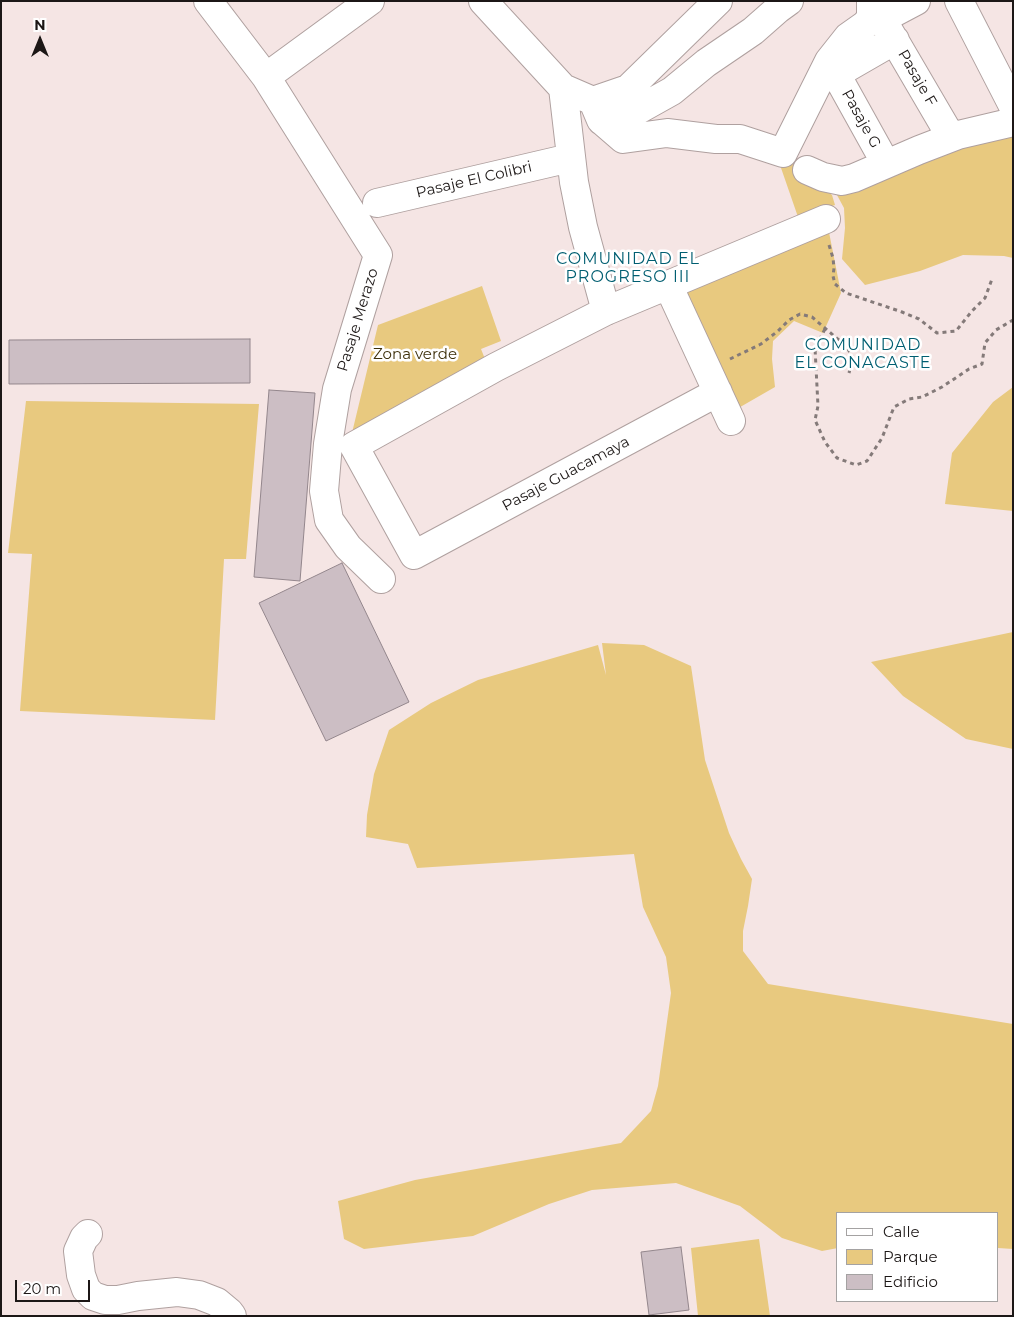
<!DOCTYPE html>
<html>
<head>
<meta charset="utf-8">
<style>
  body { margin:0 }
  #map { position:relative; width:1014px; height:1317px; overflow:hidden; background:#f5e5e4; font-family:Montserrat,sans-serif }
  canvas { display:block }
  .frame { position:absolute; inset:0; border:2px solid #1c1716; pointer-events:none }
  .legend { position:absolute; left:836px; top:1212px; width:162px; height:90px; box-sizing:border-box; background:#fff; border:1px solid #a4a2a2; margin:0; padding:6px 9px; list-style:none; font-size:15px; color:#1c1716 }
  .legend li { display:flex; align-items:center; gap:10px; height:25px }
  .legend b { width:25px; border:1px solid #a4a2a2 }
  .north { position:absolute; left:15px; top:15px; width:50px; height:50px; -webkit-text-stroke:4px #fff; paint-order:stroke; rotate:0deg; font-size:14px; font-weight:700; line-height:20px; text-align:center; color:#1c1716 }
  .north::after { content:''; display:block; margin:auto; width:18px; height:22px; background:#1c1716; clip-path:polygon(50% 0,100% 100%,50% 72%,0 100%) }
  .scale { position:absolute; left:15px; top:1280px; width:75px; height:22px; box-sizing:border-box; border:2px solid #1c1716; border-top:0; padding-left:6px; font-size:15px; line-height:18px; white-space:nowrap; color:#1c1716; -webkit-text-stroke:4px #fff; paint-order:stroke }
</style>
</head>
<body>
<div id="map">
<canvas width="1014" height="1317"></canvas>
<div class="frame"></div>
<ul class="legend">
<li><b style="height:6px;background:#fff"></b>Calle</li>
<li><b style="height:14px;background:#e8c97f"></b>Parque</li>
<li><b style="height:14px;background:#ccbec4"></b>Edificio</li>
</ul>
<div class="north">N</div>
<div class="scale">20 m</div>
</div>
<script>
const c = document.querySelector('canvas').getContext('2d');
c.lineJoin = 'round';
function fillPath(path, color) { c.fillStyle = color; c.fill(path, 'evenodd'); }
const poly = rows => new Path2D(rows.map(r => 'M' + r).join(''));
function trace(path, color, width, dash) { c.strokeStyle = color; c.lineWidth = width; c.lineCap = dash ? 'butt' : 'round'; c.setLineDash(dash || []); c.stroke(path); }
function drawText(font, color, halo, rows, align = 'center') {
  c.font = font + ' Montserrat,sans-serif'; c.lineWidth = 5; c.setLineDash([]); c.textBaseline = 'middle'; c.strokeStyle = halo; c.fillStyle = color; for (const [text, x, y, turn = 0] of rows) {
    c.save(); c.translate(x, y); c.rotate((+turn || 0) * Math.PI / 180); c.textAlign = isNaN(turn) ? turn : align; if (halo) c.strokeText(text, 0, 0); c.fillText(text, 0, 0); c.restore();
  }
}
const green = poly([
  [1013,132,1013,258,1004,256,963,255,920,271,865,285,842,259,845,228,844,208,831,184],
  [794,161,832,195,835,205,798,217,780,165,791,164],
  [827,222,841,293,823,333,794,321,773,341,772,359,775,387,735,410,683,288],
  [482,286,501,341,481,349,487,364,351,437,378,325],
  [1013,387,1013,511,945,504,952,453,993,402],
  [26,401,259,404,246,559,224,559,215,720,20,711,32,554,8,553],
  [1013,632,1013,749,966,739,903,696,871,662],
  [602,643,644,645,691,666,705,760,729,833,741,859,752,879,748,906,743,931,743,951,768,984,1013,1024,1013,1249,998,1248,998,1213,838,1213,838,1248,822,1251,782,1238,740,1206,676,1183,592,1190,549,1204,473,1236,364,1249,344,1239,338,1201,415,1180,621,1143,651,1111,658,1086,671,993,666,957,643,907,634,854,417,868,408,844,366,837,367,815,374,774,389,730,431,703,478,680,598,645,606,675],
  [759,1239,770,1316,698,1316,691,1248]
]);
const building = poly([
  [250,339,250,383,9,384,9,340,250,339],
  [269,390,315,393,300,581,254,577,269,390],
  [342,563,409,702,326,741,259,603,342,563],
  [681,1247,689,1310,649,1315,641,1252,681,1247]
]);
const path = poly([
  [829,245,833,258,834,268,833,276,835,284,846,293,902,312,919,319,937,333,956,331,972,311,985,298,992,279],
  [825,329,815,348,818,406,815,420,825,442,837,458,856,465,867,461,882,438,894,407,909,399,922,397,942,387,969,369,982,364,985,343,996,330,1013,320],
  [730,359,761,344,778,331,789,320,800,314,812,317,847,347,853,358,849,373]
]);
const minor = poly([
  [208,1,266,77,378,255,337,389,328,444,324,491,329,520,348,547,381,579],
  [483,1,563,88,593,101,628,89,718,1],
  [916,1,882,19,951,137],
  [959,1,1013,106],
  [266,77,370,1],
  [563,88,574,182,583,227,606,311],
  [593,101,601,120,623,139,667,133,716,139,740,139,783,153,829,61,848,37,865,25,871,18,871,1],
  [602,121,638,110,672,91,706,63,753,31,778,9,789,1],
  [886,164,836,74,895,40],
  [807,170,823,177,842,181,854,178,919,150,958,135,1013,122],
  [377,203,570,158],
  [668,285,731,421],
  [718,392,414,555,354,446,496,367,606,311,826,219],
  [88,1234,84,1238,78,1251,81,1275,86,1289,93,1296,105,1300,118,1300,138,1296,177,1292,199,1295,217,1302,229,1312,232,1316]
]);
const streetNames = [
  ["Pasaje F",917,78,60],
  ["Pasaje G",861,119,61],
  ["Pasaje El Colibri",474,180,-13],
  ["Pasaje Merazo",358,320,-73],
  ["Pasaje Guacamaya",566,474,-28]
];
const parkNames = [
  ["Zona verde",415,355]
];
const neighbourhoodNames = [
  ["COMUNIDAD EL",628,259],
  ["PROGRESO III",628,277],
  ["COMUNIDAD",863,345],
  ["EL CONACASTE",863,363]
];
fillPath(green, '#e8c97f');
fillPath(building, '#ccbec4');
trace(building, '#93868c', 1);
trace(minor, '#afa09f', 30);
trace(path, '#847a79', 3, [4, 4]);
trace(minor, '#fff', 28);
drawText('15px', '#1c1716', '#fff', streetNames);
drawText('15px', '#3e300b', '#fff', parkNames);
c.letterSpacing = '1px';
drawText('16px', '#005e71', '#fff', neighbourhoodNames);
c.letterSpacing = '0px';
</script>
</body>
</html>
